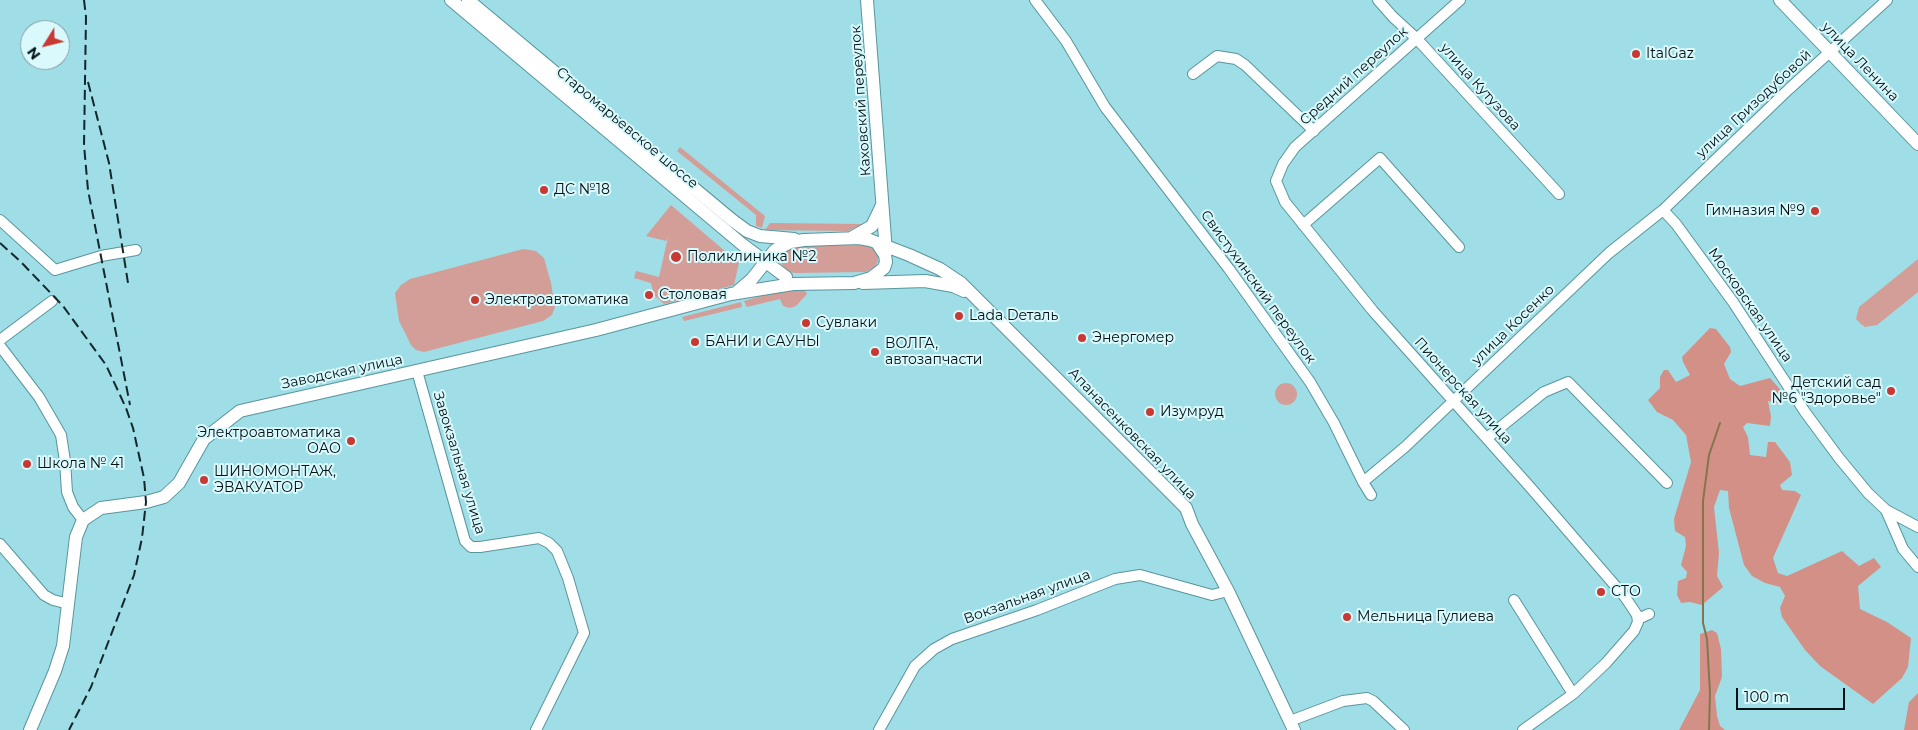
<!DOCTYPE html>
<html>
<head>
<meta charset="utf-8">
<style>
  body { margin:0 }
  #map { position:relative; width:1918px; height:730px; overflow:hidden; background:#9fdee7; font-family:Montserrat,sans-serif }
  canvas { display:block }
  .north { position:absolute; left:20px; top:20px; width:50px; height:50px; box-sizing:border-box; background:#daf9fd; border:1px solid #839c9f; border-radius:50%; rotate:234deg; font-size:14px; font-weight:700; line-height:20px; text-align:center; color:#001013 }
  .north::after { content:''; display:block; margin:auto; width:18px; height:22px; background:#c73932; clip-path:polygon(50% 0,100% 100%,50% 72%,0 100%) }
  .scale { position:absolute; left:1736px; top:688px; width:109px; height:22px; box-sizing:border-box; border:2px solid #001013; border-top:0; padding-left:6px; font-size:15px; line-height:18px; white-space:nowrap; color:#001013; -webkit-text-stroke:4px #daf9fd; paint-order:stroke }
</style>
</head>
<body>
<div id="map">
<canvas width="1918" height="730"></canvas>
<div class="north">N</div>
<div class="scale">100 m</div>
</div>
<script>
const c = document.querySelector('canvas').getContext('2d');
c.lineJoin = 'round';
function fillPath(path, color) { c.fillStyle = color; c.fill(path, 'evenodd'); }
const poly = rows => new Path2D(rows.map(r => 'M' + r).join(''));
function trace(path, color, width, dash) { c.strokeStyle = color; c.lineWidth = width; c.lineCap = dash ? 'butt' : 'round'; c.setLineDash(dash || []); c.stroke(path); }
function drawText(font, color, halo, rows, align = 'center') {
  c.font = font + ' Montserrat,sans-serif'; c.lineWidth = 4; c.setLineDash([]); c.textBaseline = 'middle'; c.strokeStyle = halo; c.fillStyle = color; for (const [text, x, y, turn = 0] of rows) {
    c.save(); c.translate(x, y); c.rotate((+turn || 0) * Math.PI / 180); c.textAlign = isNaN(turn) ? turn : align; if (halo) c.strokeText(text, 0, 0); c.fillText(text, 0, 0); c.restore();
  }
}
const green = poly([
  [680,147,765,216,762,228,756,226,756,215,677,151],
  [671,205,739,263,734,285,664,304,654,295,651,283,634,278,636,271,659,277,668,237,666,241,646,236],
  [770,223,863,224,848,231,765,230],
  [865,245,874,249,878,256,878,261,875,267,866,272,795,273,789,272,782,265,781,260,784,251,794,246],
  [523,249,536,251,544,258,551,283,555,307,552,315,543,321,424,352,416,350,411,345,399,321,395,293,401,285,410,279],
  [1918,259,1918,292,1877,325,1865,327,1861,324,1856,319,1859,307],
  [785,289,804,289,807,294,796,306,790,308,783,306,780,299,747,307,744,301],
  [741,302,742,307,684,321,682,317],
  '1275 394a11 11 0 1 1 22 0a11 11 0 1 1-22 0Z'
]);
const forest = poly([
  [1710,328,1716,329,1730,347,1731,352,1724,364,1730,379,1740,386,1770,378,1785,395,1777,403,1768,401,1771,416,1770,426,1747,423,1743,427,1748,437,1750,455,1766,457,1768,442,1775,442,1790,462,1792,475,1780,485,1782,490,1795,491,1801,495,1773,558,1778,573,1787,576,1842,551,1859,566,1874,558,1881,567,1858,586,1860,609,1887,622,1911,638,1908,667,1902,678,1873,704,1820,666,1805,650,1782,617,1780,608,1785,596,1780,587,1765,583,1752,576,1744,565,1729,508,1728,491,1720,490,1714,507,1719,553,1717,576,1723,587,1702,605,1690,602,1681,603,1677,595,1678,581,1686,578,1687,572,1681,565,1686,546,1685,537,1675,531,1674,519,1691,462,1686,435,1673,420,1657,412,1648,400,1660,388,1660,377,1664,370,1668,370,1676,382,1690,375,1683,362,1682,357],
  [1712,630,1717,633,1721,649,1722,677,1715,696,1717,716,1720,726,1725,730,1679,730,1700,690,1700,634],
  [1918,693,1918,730,1904,730,1909,702]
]);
const stream = poly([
  [1709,730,1710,693,1707,639,1703,623,1703,501,1709,455,1720,423]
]);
const minor = poly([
  [1035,0,1066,41,1105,107,1229,269,1310,382,1334,423,1363,482,1371,495],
  [1378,0,1393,17,1417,39,1559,194],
  [1460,0,1295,147,1283,164,1276,181,1285,202,1373,311,1530,487,1625,597,1637,615,1638,622,1634,631,1606,663,1573,694,1523,730],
  [1193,74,1217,56,1236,59,1245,65,1314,131],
  [1663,210,1676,224,1733,302,1805,412,1839,458,1868,493,1886,510,1918,527],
  [0,220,55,270,101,256,136,250],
  [1303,225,1380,158,1459,247],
  [0,340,52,301],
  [0,346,39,397,61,435,65,461,67,492,73,507,83,520],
  [417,371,465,541,471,547,480,547,539,538,549,543,557,551,568,578,584,633,536,730],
  [1487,438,1544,392,1568,382,1667,483],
  [1363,482,1405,447,1609,253,1663,210,1789,89,1887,0],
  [1886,510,1903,549,1918,567],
  [0,544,44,595,53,600,69,604],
  [1514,600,1573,694],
  [1638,619,1649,614],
  [1290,721,1343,701,1367,698,1373,701,1404,730],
  [879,730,915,666,934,649,952,639,1037,610,1115,579,1140,575,1212,595,1228,591]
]);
const major = poly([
  [451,0,743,245,786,277],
  [468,0,732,220,747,231,760,236,794,239],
  [867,0,886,252],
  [1780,0,1918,144],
  [851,238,872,226,882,205],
  [863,283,925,281,953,286,964,291],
  [738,291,752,279,775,250,791,242,804,240,859,238,870,240,909,255,940,269,961,283,1186,508,1192,524,1228,591,1294,730],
  [30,730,55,671,63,646,76,537,83,520,101,508,146,502,164,497,179,483,204,439,240,411,596,330,731,294,793,284,854,283,871,278,884,268,886,262,885,255,877,243]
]);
const rail = poly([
  [84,0,86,17,84,145,88,190,130,405],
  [88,82,109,163,128,283],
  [0,243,21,262,63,306,106,365,126,408,133,428,144,478,146,502,142,538,134,575,91,687,69,730]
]);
const markers = [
  [1636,54,5,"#c73932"],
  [544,190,5,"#c73932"],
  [1815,211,5,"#c73932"],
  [676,257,6,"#c73932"],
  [649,295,5,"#c73932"],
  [475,300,5,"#c73932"],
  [959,316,5,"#c73932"],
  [806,323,5,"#c73932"],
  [1082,338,5,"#c73932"],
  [695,342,5,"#c73932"],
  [875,352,5,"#c73932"],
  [1891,391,5,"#c73932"],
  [1150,412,5,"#c73932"],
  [351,441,5,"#c73932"],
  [27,464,5,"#c73932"],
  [204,480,5,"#c73932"],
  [1601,592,5,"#c73932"],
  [1347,617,5,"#c73932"]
];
const poiNames = [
  ["ItalGaz",1646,54],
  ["ДС №18",554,190],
  ["Гимназия №9",1805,211,"right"],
  ["Поликлиника №2",687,257],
  ["Столовая",659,295],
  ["Электроавтоматика",485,300],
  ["Lada Dеталь",969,316],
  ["Сувлаки",816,323],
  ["Энергомер",1092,338],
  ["БАНИ и САУНЫ",705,342],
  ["ВОЛГА,",885,344],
  ["автозапчасти",885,360],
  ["Детский сад",1881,383,"right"],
  ["№6 \"Здоровье\"",1881,399,"right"],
  ["Изумруд",1160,412],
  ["Электроавтоматика",341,433,"right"],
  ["ОАО",341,449,"right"],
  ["Школа № 41",37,464],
  ["ШИНОМОНТАЖ,",214,472],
  ["ЭВАКУАТОР",214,488],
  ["СТО",1611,592],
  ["Мельница Гулиева",1357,617]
];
const streetNames = [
  ["улица Ленина",1860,62,46],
  ["Средний переулок",1354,76,-42],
  ["улица Кутузова",1480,87,48],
  ["Каховский переулок",861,101,-94],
  ["улица Гризодубовой",1754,104,-43],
  ["Старомарьевское шоссе",627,128,40],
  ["Свистухинский переулок",1258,287,54],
  ["Московская улица",1750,305,55],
  ["улица Косенко",1513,325,-44],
  ["Заводская улица",342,372,-12],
  ["Пионерская улица",1463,391,48],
  ["Апанасенковская улица",1132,434,46],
  ["Завокзальная улица",459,463,73],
  ["Вокзальная улица",1027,597,-20]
];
fillPath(green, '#d39e97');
fillPath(forest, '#d39087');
trace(stream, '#83764e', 2);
trace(minor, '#58959e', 12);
trace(major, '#58959e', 14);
trace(minor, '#fff', 10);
trace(major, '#fff', 12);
trace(rail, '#12272b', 2, [10, 5]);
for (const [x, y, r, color] of markers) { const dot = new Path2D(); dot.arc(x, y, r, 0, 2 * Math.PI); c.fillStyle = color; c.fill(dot); trace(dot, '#daf9fd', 2); }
drawText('14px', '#001013', '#daf9fd', poiNames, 'left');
drawText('14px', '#001013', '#daf9fd', streetNames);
</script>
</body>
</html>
